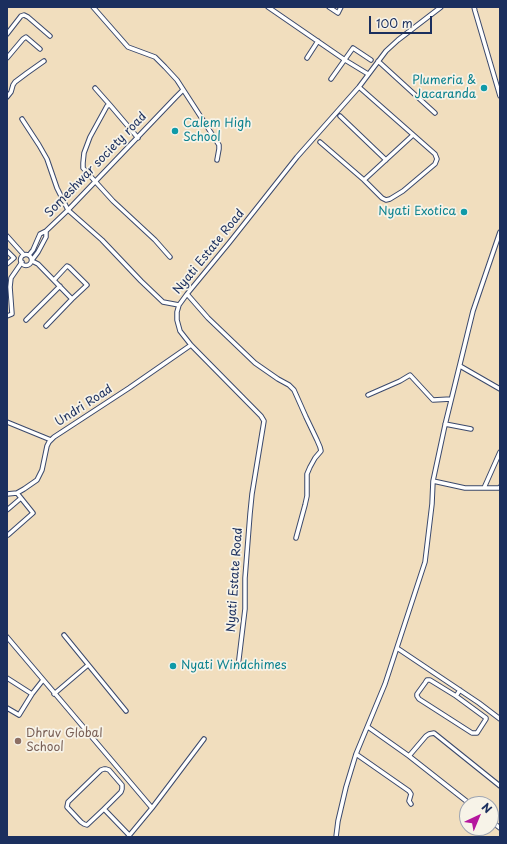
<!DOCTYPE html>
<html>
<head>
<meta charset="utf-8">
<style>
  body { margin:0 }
  #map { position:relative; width:507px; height:844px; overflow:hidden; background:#f1debe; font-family:"Playpen Sans",sans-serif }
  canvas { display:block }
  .frame { position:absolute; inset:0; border:8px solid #1b2f5e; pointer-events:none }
  .north { position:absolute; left:459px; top:796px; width:40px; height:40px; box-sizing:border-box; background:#f7f3e8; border:1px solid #9fa5b1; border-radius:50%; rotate:44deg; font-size:11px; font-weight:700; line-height:16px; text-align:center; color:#1b2f5e }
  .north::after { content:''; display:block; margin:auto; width:14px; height:18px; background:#b5179e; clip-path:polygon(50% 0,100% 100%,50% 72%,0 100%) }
  .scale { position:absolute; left:369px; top:16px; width:63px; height:18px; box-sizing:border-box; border:2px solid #1b2f5e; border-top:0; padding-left:5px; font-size:12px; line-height:14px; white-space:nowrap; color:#1b2f5e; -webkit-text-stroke:3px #f7f3e8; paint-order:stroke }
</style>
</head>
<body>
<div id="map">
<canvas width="507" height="844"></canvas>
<div class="frame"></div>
<div class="north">N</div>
<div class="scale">100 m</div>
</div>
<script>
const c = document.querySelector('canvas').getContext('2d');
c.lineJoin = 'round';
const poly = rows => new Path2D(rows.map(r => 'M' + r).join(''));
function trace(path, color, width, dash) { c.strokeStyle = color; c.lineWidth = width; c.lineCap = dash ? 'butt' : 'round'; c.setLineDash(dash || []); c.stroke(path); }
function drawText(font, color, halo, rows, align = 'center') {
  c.font = font + ' "Playpen Sans",sans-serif'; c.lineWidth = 3.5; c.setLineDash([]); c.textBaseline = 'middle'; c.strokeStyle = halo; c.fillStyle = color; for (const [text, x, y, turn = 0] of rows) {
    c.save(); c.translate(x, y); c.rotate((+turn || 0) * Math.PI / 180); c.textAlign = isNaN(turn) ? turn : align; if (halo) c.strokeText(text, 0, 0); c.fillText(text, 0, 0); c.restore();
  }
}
const street = poly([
  [93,7,128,47,155,57,165,67,177,80,219,145,219,149,217,160],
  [268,7,345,60,368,74],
  [329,7,338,13,341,7],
  [474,7,475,11,500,96],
  [7,34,21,16,24,15,28,17,50,36],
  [7,58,23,39,26,37,40,49],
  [307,58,318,41],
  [378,61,435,113],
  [331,79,353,48,371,60],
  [95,88,110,105],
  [7,97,11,92,13,85,15,82,27,73,44,61],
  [340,116,386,160],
  [22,119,39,145,47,159,57,188,68,210,102,240,141,281,163,302,179,305],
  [138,138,110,105,107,106,90,137,84,153,83,163,83,168,113,201,155,240,170,257],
  [320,142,364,180,382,198,386,200,390,199,403,191,435,164,437,159,435,154,359,87],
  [364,180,413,135],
  [7,236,24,255],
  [7,251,14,258,7,264],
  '20.5 260a5.5 5.5 0 1 1 11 0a5.5 5.5 0 1 1-11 0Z',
  [29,255,33,250,40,234,46,231,68,210,176,97,183,90],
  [32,260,38,252,46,237,46,231],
  [32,261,38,264,72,299,46,326],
  [54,280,67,266,69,267,87,285,72,299],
  [187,294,208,318,255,363,278,379,289,385,294,390,306,417,317,440,320,447,321,451,315,458,310,467,307,474,307,496,305,505,296,538],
  [7,316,12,314,10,287,11,278,22,262],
  [26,320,60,286],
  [460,366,500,389],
  [368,395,400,381,410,375,433,400,451,399],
  [7,422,51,440],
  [445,424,471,429],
  [433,481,465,488,499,488,500,487],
  [484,488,500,452],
  [7,494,17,493,24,489,37,480,42,470,47,446,49,442,54,437,129,388,191,345],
  [7,510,21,498],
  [7,534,8,535,33,513,17,493],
  [64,635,126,711],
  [7,637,152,808,128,837],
  [397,648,479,703,500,719],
  [238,667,245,609,245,578,250,514,252,494,264,421,261,416,191,345,180,331,177,320,177,312,179,305,187,294,229,243,297,157,359,87,386,51,398,40,441,7],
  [7,678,32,694],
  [54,694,88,665],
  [456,696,430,680,427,680,425,683,417,694,417,696,419,699,472,733,477,733,486,719,486,718,456,696,460,690],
  [7,708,19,715,32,694,43,680],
  [368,727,409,756,470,804],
  [356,754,409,791,411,794,409,801,411,804],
  [409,756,426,736,429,734,434,733,500,786],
  [152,808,204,739],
  [104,809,121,792,122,789,122,785,109,770,106,769,104,769,101,770,68,802,67,807,81,822,84,824,87,825,104,809,129,835],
  [491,821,500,828],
  [336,837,338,821,346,787,356,754,385,684,425,562,432,504,433,481,445,425,473,311,500,232]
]);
const markers = [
  [484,88,4,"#0f9aa8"],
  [175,131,4,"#0f9aa8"],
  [464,212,4,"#0f9aa8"],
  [173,666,4,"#0f9aa8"],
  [18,741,4,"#8d6e63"]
];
const cultureNames = [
  ["Plumeria &",476,81],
  ["Jacaranda",476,95],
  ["Calem High",183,124,"left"],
  ["School",183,138,"left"],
  ["Nyati Exotica",456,212],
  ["Nyati Windchimes",181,666,"left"]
];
const streetNames = [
  ["Someshwar society road",96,165,-46],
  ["Nyati Estate Road",209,252,-51],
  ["Undri Road",84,406,-33],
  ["Nyati Estate Road",235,580,-86]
];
const educationNames = [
  ["Dhruv Global",26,734],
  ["School",26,748]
];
trace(street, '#3b496c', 5.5);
trace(street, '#fff', 3.5);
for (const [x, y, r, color] of markers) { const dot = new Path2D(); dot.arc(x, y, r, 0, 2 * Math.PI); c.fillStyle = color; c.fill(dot); trace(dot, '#f7f3e8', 1.5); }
drawText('12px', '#0d838f', '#f7f3e8', cultureNames, 'right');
drawText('12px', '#1b2f5e', '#f7f3e8', streetNames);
drawText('12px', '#785e54', '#f7f3e8', educationNames, 'left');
</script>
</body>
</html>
